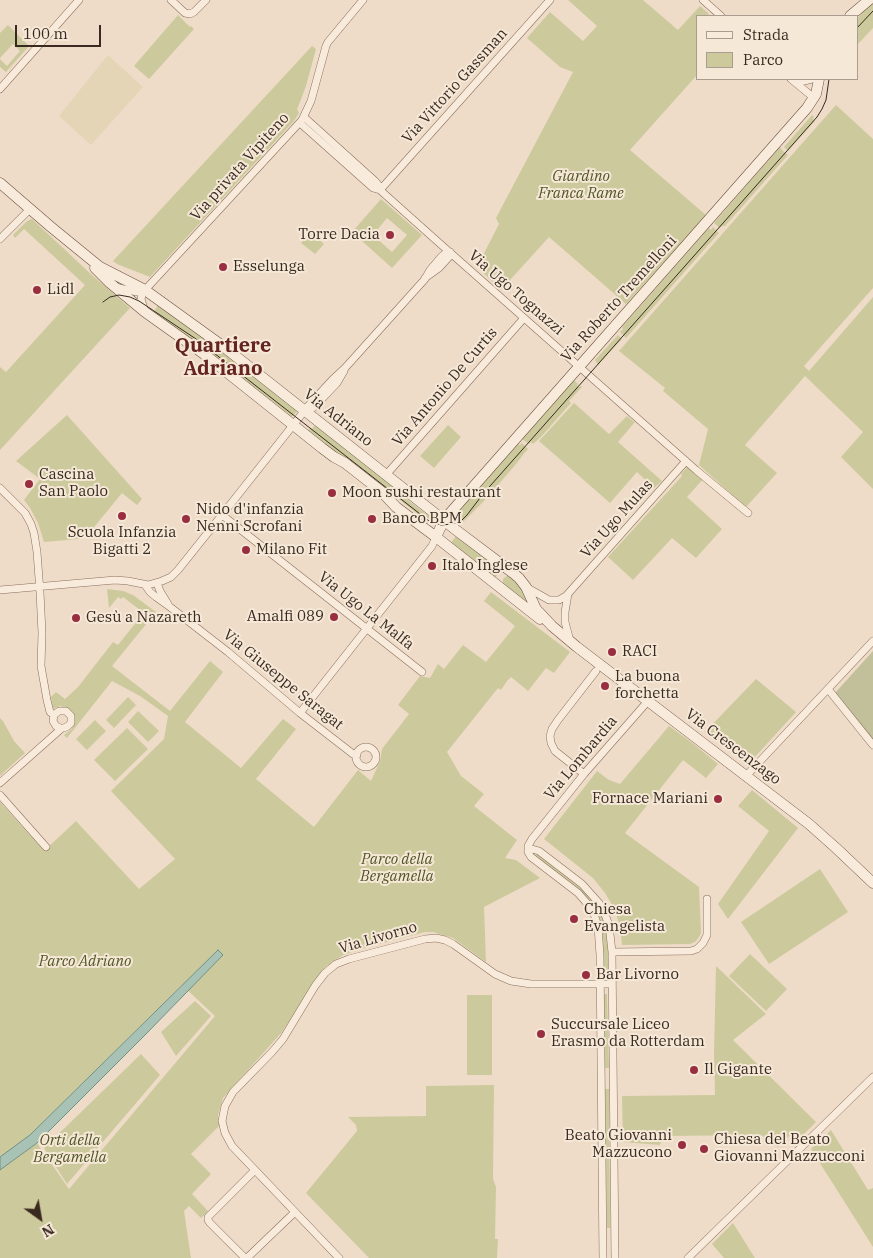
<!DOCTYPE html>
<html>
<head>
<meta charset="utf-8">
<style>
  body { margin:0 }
  #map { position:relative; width:873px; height:1258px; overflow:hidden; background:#eedcc8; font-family:"IBM Plex Serif",serif }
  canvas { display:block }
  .legend { position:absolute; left:696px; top:15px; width:162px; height:65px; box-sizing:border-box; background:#f5e8d7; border:1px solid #aa9c8e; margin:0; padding:6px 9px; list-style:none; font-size:15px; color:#3a2920 }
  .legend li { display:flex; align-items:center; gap:10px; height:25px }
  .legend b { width:25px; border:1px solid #aa9c8e }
  .north { position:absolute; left:15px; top:1193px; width:50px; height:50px; -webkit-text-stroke:4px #f5e8d7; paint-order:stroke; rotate:148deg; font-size:14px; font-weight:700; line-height:20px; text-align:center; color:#3a2920 }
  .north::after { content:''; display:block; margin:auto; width:18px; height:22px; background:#3a2920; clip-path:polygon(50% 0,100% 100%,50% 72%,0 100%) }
  .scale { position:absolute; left:15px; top:25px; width:86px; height:22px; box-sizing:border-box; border:2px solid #3a2920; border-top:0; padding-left:6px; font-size:15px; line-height:18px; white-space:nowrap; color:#3a2920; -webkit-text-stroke:4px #f5e8d7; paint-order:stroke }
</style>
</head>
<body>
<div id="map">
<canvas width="873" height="1258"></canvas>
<ul class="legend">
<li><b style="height:6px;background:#f8ebdb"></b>Strada</li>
<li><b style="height:14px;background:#ccca9c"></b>Parco</li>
</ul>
<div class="north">N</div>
<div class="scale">100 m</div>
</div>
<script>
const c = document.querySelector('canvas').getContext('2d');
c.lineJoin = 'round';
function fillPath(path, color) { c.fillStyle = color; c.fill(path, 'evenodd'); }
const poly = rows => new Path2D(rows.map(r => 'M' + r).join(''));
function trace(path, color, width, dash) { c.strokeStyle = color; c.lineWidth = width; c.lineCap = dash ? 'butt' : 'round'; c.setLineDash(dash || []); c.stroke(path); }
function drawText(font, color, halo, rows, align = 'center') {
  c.font = font + ' "IBM Plex Serif",serif'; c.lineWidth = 4; c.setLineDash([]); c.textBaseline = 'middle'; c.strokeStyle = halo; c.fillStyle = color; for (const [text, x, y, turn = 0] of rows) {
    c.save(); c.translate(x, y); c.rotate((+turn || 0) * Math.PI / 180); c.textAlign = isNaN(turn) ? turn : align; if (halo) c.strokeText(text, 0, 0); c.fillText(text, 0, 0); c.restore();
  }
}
const farmland = poly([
  [108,55,143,87,91,145,59,116]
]);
const green = poly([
  [568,0,643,0,678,30,700,6,708,13,709,16,697,16,697,75,630,150,706,215,626,304,549,237,501,290,477,267,499,224,496,218,573,72,560,67,527,38,550,12,583,41,597,26],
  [873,1,873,28,857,45,857,19],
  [178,15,190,27,191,26,194,29,149,79,134,66],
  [8,25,29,46,6,72,0,67,0,59,7,66,20,51,13,44,0,58,0,33],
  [312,46,316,49,306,86,298,107,297,109,299,113,294,121,150,277,117,264,113,261],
  [836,105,873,139,873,288,804,366,809,371,873,297,873,489,841,457,863,432,805,376,745,445,777,473,746,507,699,465,708,429,663,391,665,388,619,351],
  [812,115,814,117,813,119,815,121,788,151,784,147],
  [780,147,782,150,788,155,725,226,722,226,720,228,714,223],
  [381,199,422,235,392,268,352,232],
  [387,218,407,235,392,252,373,235],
  [32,219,93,276,130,308,0,450,0,367,6,372,85,285,24,229,15,238,13,235,26,222,29,220],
  [713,227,719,233,626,338,620,332,623,329,622,327,709,228,711,230],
  [311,232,324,244,315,254,301,243],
  [158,305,186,324,298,410,293,416,291,416,272,401,261,395,152,315],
  [618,335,622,339,598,365,595,360],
  [574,380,578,384,577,386,579,387,581,386,582,387,569,401,571,403,541,437,533,444,531,442,529,444,522,439],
  [574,403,609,434,627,416,633,421,635,422,618,442,662,481,654,488,637,472,610,503,539,441],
  [67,415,142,499,137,505,122,493,90,532,84,533,78,539,44,542,38,523,30,508,24,500,40,479,16,461],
  [315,425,405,494,404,497,430,517,429,518,427,518,425,520,395,496,393,497,307,432,310,428,312,429],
  [448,425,461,437,434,468,420,456],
  [522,443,528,449,522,456,517,463,484,501,463,522,456,516,459,511,518,444,520,445],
  [688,466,705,477,687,497,722,529,696,558,672,538,633,580,608,557,682,476,681,474],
  [456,536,471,548,482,554,504,569,499,572,494,580,450,544],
  [508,575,519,582,532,608,503,586,503,579],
  [107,589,123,591,133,595,156,612,112,666,170,711,210,661,223,672,185,722,241,768,283,719,296,729,256,779,314,827,358,770,371,781,380,761,382,749,409,714,398,705,420,676,430,678,438,664,444,669,463,645,486,662,515,626,484,601,491,592,570,652,554,673,546,668,528,691,511,677,507,681,501,690,498,688,447,752,461,776,484,794,474,806,517,840,505,858,516,860,540,878,484,907,486,962,453,938,433,932,425,932,371,946,343,955,325,967,282,1032,223,1098,218,1115,219,1126,191,1154,211,1174,192,1194,208,1211,201,1218,189,1206,184,1211,191,1258,0,1258,0,1170,37,1143,69,1189,215,1016,182,985,30,1135,28,1141,0,1163,0,802,44,851,76,821,139,889,175,859,111,791,164,739,168,716,140,696,112,681,67,738,64,735,72,729,74,723,71,712,66,708,60,706,53,709,51,697,56,692,65,699,78,687,113,642,118,645,142,615,139,613,140,610,123,597,121,599,118,597,109,608],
  [756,679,796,712,754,758,745,761,705,732],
  [128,697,136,705,114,728,106,720],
  [138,711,159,731,148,742,128,722],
  [0,718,3,721,14,741,25,753,0,776],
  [95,720,106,731,87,750,76,739],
  [669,726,695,745,718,764,706,778,683,760,625,833,699,887,701,933,699,937,695,942,690,944,622,945,620,926,614,908,605,893,593,878,544,839,597,771,609,780,620,784],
  [127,728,148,749,115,781,94,760],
  [752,790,798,828,728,919,718,904,769,831,738,806],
  [537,854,587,893,596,903,606,924,608,936,608,974,604,973,603,936,602,924,593,905,584,895,534,856],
  [820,869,848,912,769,964,741,922],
  [750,954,787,989,766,1011,729,976],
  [716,966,766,1014,733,1040,816,1122,798,1140,792,1133,778,1147,761,1135,663,1136,660,1145,623,1142,622,1096,715,1095,714,1053],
  [604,994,607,994,609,1068,605,1068],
  [467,995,492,995,492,1075,467,1075],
  [195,1001,211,1016,176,1056,161,1032],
  [141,1054,160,1075,67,1184,44,1148],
  [494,1085,493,1179,496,1187,495,1239,498,1239,497,1258,369,1258,306,1193,357,1131,356,1125,348,1117,426,1116,426,1086],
  [605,1089,609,1089,610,1228,607,1228],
  [831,1130,868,1190,873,1188,873,1247,811,1149],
  [733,1223,755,1258,724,1258,712,1244]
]);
const cemetery = poly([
  [873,651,873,740,835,693]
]);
const water = poly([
  [218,950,223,955,145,1035,37,1143,0,1170,0,1157,30,1135,218,950]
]);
const street = poly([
  [171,0,185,13,190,14,194,12,206,0],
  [703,0,721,16],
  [791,79,814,98],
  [792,79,804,81,812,79],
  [0,89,79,0],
  [304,117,375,181,379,186,380,190,437,241,696,470,748,513],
  [300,123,373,188,380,190],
  [380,190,550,0],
  [0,239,30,209],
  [425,278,439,268,449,257,450,252],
  [119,288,137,292,145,291],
  [145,312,141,299,142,295,145,290,302,120,311,101,326,46,328,42,363,0],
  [306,411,314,407,337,383,344,371],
  [386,475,524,318],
  [0,488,25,513,31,524,34,533,37,552,40,592,42,633,41,666,47,700,50,712,54,715,53,721,56,726,60,728,64,728,68,726,71,723,71,716,66,711,59,711,54,715],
  [222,515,422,672],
  [157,583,160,591,168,604],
  [145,585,150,592,156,597,170,607,228,652,300,713,353,754,357,755],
  [526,587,549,600,559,600,566,596,686,461],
  [0,590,115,580,128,581,148,585,162,581,171,577,178,570,222,515,309,405,333,379,345,368,425,279,430,270,441,257,447,252,450,252],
  [568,594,565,612,565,622,570,641],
  [828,689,873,745],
  [300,713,432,546,436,537],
  '356 757a10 10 0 1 1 20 0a10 10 0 1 1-20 0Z',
  [584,774,555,751,551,743,550,736,552,729,558,720,596,671],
  [746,776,873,641],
  [0,783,61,729],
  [0,795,46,847],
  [528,852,532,849,539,851,582,884,599,903,604,912,609,925,612,952,615,1258],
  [612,952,691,951,697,949,703,943,707,935,707,899],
  [245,1258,210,1223,208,1220,208,1217,255,1170],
  [247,1258,295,1212],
  [339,1258,232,1146,225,1133,222,1121,225,1106,233,1092,272,1052,283,1039,315,986,325,973,336,964,349,959,425,939,436,938,445,940,453,944,495,974,511,981,531,984,612,984],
  [603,1258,600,955,598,926,593,911,585,901,578,893,531,857,528,852,528,846,532,839,584,774,648,701],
  [688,1258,873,1077]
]);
const secondary = poly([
  [850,16,869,0],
  [0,183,51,227,100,267,145,290,224,347,456,530,513,573,519,578,526,587,536,609,552,626,577,647,809,824,836,848,873,883],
  [95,268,110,283,145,312,204,354,322,448,334,457,345,463,382,492,396,507,436,537,540,619],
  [436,537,444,520,807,108,816,94,819,79]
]);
const tram = poly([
  [857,28,873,11],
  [103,302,110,297,119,295,130,297,139,301,196,339,429,521,441,525,452,524,461,521,467,515,483,494,817,117,822,109,826,100,829,79]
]);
const markers = [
  [390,235,5,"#982e40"],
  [223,267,5,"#982e40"],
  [37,290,5,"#982e40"],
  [29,484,5,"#982e40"],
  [332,493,5,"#982e40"],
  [122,516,5,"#982e40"],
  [186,519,5,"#982e40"],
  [372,519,5,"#982e40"],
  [246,550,5,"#982e40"],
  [432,566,5,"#982e40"],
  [334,617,5,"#982e40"],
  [76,618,5,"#982e40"],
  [612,652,5,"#982e40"],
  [605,686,5,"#982e40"],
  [718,799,5,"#982e40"],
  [574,919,5,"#982e40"],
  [586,975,5,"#982e40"],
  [541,1034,5,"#982e40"],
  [694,1070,5,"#982e40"],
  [682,1145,5,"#982e40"],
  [704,1149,5,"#982e40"]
];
const streetNames = [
  ["Via Vittorio Gassman",455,86,-48],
  ["Via privata Vipiteno",240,167,-48],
  ["Via Ugo Tognazzi",516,293,41],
  ["Via Roberto Tremelloni",619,299,-48],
  ["Via Antonio De Curtis",445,387,-49],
  ["Via Adriano",338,418,38],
  ["Via Ugo Mulas",617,519,-48],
  ["Via Ugo La Malfa",366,611,38],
  ["Via Giuseppe Saragat",283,680,39],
  ["Via Crescenzago",733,747,37],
  ["Via Lombardia",581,758,-50],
  ["Via Livorno",378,938,-16]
];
const parkNames = [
  ["Giardino",581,177],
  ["Franca Rame",581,194],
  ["Parco della",397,860],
  ["Bergamella",397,877],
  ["Parco Adriano",85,962],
  ["Orti della",70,1141],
  ["Bergamella",70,1158]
];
const poiNames = [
  ["Torre Dacia",380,235,"right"],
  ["Esselunga",233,267],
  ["Lidl",47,290],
  ["Cascina",39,475],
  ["San Paolo",39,492],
  ["Moon sushi restaurant",342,493],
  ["Nido d'infanzia",196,510],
  ["Nenni Scrofani",196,527],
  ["Banco BPM",382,519],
  ["Scuola Infanzia",122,533,"center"],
  ["Bigatti 2",122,550,"center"],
  ["Milano Fit",256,550],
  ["Italo Inglese",442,566],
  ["Amalfi 089",324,617,"right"],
  ["Gesù a Nazareth",86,618],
  ["RACI",622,652],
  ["La buona",615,677],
  ["forchetta",615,694],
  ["Fornace Mariani",708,799,"right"],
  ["Chiesa",584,910],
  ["Evangelista",584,927],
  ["Bar Livorno",596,975],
  ["Succursale Liceo",551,1025],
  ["Erasmo da Rotterdam",551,1042],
  ["Il Gigante",704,1070],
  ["Beato Giovanni",672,1136,"right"],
  ["Mazzucono",672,1153,"right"],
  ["Chiesa del Beato",714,1140],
  ["Giovanni Mazzucconi",714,1157]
];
const districtNames = [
  ["Quartiere",223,346],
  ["Adriano",223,369]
];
fillPath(farmland, '#e3d5b5');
fillPath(green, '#ccca9c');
fillPath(cemetery, '#c1c09a');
fillPath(water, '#a9c2b6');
trace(water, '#6f9183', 1);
trace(street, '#8a6e5d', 8);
trace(secondary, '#6c4f40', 11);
trace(street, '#f8ebdb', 7);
trace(secondary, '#f8ebdb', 10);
trace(tram, '#3a2920', 1);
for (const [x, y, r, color] of markers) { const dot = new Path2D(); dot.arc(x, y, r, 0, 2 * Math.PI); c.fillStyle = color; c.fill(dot); trace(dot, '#f5e8d7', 2); }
drawText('15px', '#3a2920', '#f5e8d7', streetNames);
drawText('italic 15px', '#525627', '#f5e8d7', parkNames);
drawText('15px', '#3a2920', '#f5e8d7', poiNames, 'left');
drawText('bold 20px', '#662421', '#f5e8d7', districtNames);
</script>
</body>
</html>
